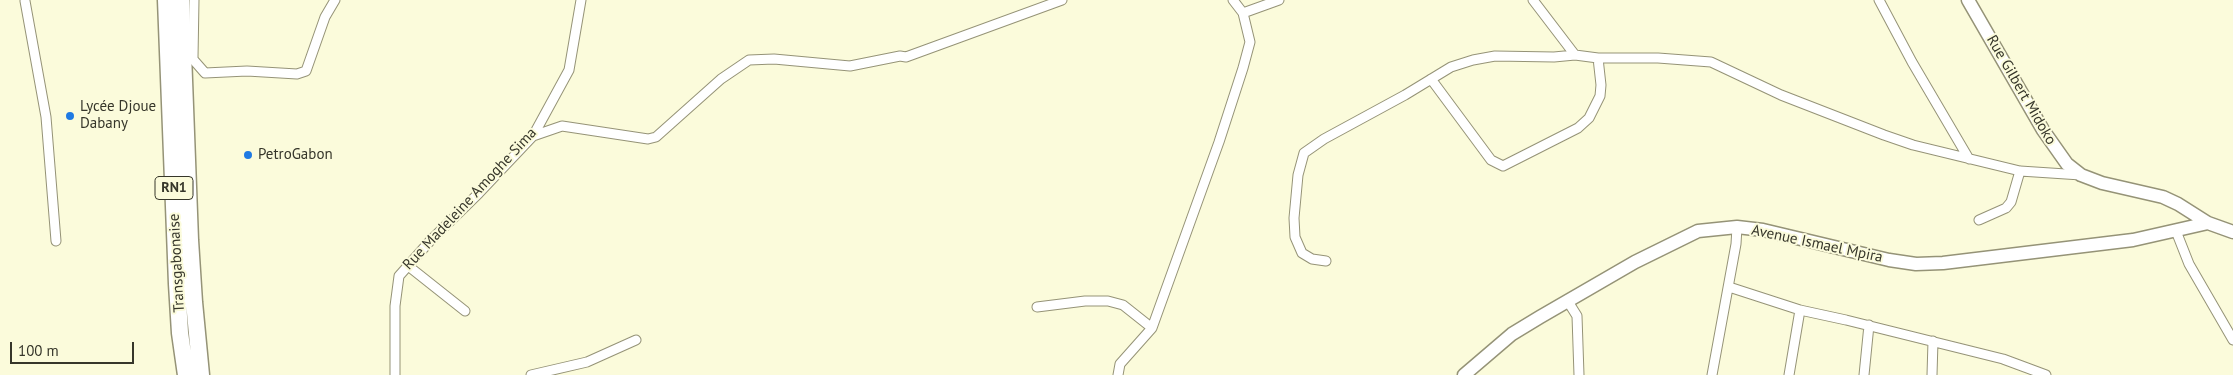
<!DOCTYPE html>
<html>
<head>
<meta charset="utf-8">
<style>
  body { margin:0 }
  #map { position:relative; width:2233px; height:375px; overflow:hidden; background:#fbfbdb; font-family:"PT Sans",sans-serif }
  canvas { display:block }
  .scale { position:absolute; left:10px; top:342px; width:124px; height:22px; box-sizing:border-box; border:2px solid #36362a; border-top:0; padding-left:6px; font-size:15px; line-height:18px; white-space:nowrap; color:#36362a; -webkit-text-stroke:4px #fbfbdb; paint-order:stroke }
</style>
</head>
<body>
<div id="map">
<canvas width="2233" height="375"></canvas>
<div class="scale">100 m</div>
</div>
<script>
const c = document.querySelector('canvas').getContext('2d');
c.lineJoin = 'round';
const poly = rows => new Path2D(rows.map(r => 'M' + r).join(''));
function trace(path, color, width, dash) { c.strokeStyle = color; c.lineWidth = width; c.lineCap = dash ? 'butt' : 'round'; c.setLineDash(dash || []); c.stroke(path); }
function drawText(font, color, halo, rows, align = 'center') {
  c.font = font + ' "PT Sans",sans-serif'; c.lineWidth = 4; c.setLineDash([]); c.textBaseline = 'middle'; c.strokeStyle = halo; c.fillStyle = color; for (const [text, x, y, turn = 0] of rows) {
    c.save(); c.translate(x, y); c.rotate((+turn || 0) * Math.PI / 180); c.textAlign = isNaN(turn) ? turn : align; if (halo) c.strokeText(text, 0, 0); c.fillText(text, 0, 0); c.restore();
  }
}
const street = poly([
  [1533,0,1575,55,1598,58,1658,58,1711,62,1781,95,1884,135,1913,145,2020,171,2081,175],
  [1879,0,1912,62,1969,159],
  [25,1,46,117,56,241],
  [1243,13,1279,0],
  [183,48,205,73,247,71,297,74,306,71,325,17,335,0],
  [193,58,194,0],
  [1431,79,1491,160,1503,166,1578,128,1589,118,1600,96,1601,85,1598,58],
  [533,136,562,126,648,139,656,137,721,79,749,60,774,59,850,66,900,56,906,57,1062,0],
  [1979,220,2006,208,2011,202,2020,171],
  [2176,231,2189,264,2233,340],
  [1326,261,1312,259,1302,253,1295,237,1294,218,1298,175,1304,153,1324,139,1405,95,1451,67,1473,60,1495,56,1554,57,1575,55],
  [407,265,465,311],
  [1729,287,1800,310,1846,320,2003,359,2046,375],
  [1567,300,1577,316,1579,375],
  [1037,307,1085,301,1108,301,1123,305,1152,328],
  [395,375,395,306,399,276,430,241,479,193,533,136,569,70,581,0],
  [531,375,587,362,636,340],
  [1118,375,1120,364,1152,328,1219,142,1243,68,1250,42,1243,13,1233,0],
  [1712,375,1736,244,1737,227],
  [1789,375,1800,310],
  [1864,375,1869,325],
  [1932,375,1933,341]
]);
const secondary = poly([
  [1968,0,2043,130,2067,164,2081,175,2102,183,2163,197,2178,204,2208,223,2233,232],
  [1464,375,1512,334,1540,317,1635,262,1698,231,1737,227,1763,230,1889,260,1916,264,1943,263,2133,240,2208,223]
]);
const highway = poly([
  [166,0,177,284,180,333,186,375],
  [181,0,190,240,194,302,201,375]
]);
const markers = [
  [70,116,5,"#1f7ae3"],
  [248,155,5,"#1f7ae3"]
];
const shields = [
  [174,188,38]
];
const shieldNames = [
  ["RN1",174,188]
];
const streetNames = [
  ["Rue Gilbert Midoko",2021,90,60],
  ["Rue Madeleine Amoghe Sima",470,199,-47],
  ["Avenue Ismael Mpira",1817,244,12],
  ["Transgabonaise",177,263,-93]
];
const poiNames = [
  ["Lycée Djoue",80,107],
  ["Dabany",80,124],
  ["PetroGabon",258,155]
];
trace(street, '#959377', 11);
trace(secondary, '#959377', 15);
trace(highway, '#959377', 19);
trace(street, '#fff', 9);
trace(secondary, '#fff', 12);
trace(highway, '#fff', 16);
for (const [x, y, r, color] of markers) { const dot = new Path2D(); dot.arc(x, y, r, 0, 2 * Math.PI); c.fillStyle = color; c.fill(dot); trace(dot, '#fbfbdb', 2); }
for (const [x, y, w] of shields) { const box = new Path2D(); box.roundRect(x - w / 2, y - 11.5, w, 23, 4); c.fillStyle = '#fbfbdb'; c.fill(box); trace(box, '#36362a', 1); }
drawText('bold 14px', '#36362a', null, shieldNames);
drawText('15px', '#36362a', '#fbfbdb', streetNames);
drawText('15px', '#36362a', '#fbfbdb', poiNames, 'left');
</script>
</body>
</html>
